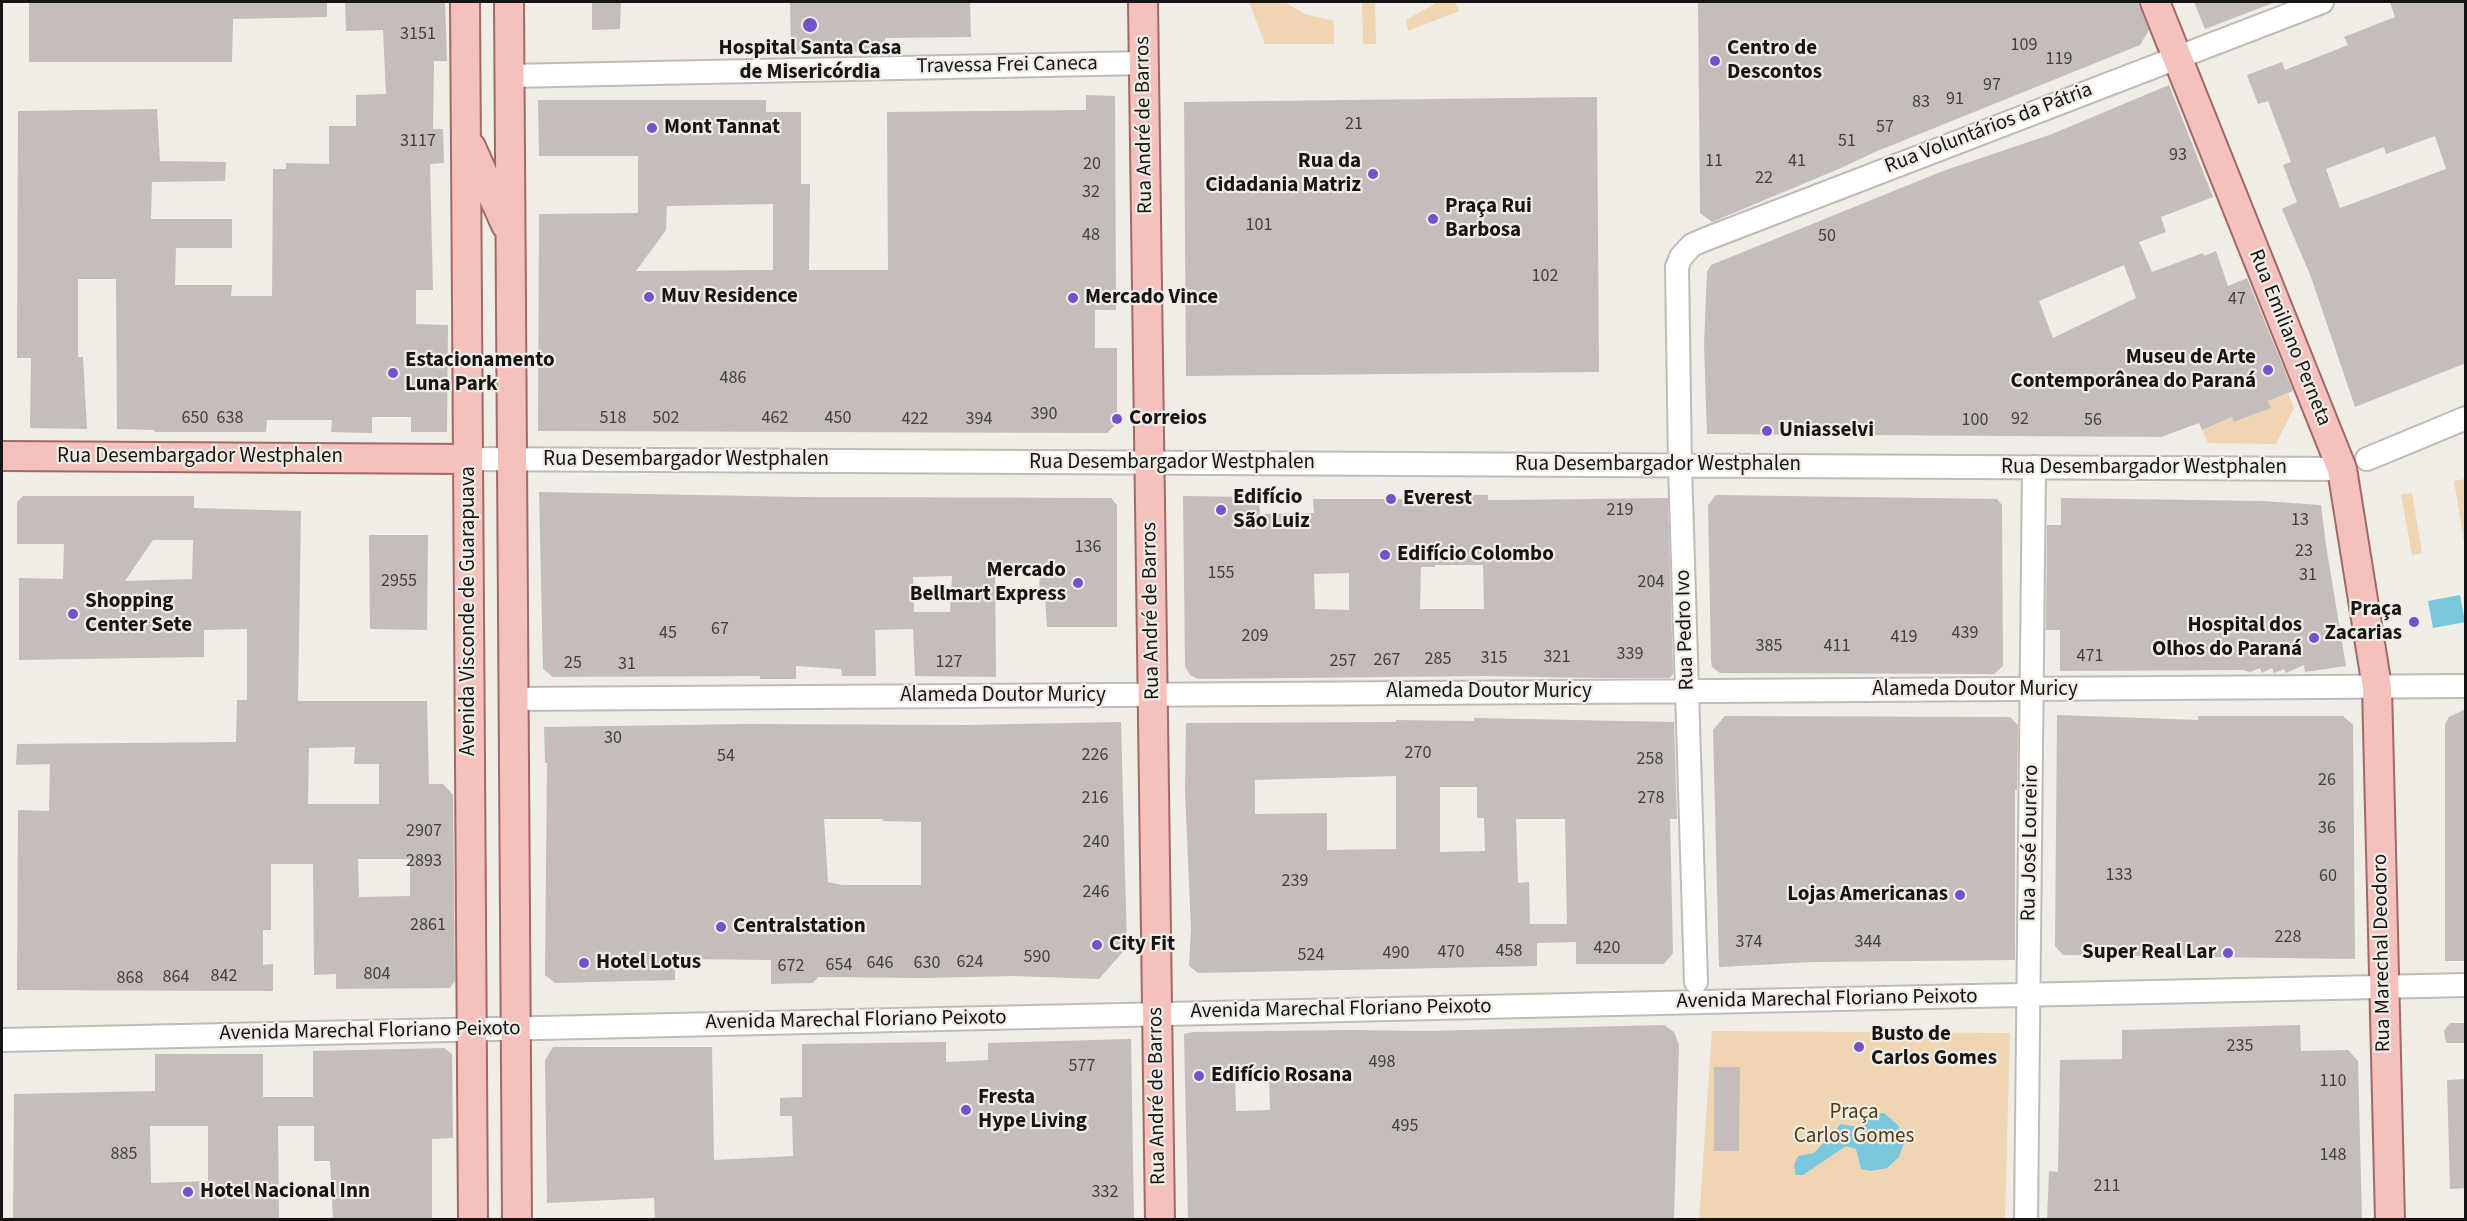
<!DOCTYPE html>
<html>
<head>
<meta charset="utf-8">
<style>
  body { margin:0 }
  #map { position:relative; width:2467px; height:1221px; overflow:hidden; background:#f0ece6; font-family:"Source Sans 3",sans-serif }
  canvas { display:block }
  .frame { position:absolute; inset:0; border:3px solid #171513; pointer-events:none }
</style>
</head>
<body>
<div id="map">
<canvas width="2467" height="1221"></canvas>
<div class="frame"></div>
</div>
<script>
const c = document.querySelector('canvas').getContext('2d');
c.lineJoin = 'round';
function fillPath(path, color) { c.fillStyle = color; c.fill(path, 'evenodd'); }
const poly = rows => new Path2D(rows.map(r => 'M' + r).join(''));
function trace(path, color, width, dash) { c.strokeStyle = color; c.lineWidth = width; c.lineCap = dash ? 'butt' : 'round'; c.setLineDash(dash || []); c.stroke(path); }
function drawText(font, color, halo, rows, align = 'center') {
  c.font = font + ' "Source Sans 3",sans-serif'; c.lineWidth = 4.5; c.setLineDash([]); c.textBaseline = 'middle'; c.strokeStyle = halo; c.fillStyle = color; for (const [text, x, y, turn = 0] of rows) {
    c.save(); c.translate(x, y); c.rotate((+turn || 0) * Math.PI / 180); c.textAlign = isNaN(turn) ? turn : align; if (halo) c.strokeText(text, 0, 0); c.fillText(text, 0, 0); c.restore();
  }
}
const green = poly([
  [1249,2,1284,2,1305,14,1334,21,1334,44,1265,44],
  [1362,2,1375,2,1376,44,1363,44],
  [1438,2,1455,2,1459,11,1408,31,1406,20],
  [2288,393,2294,408,2276,444,2208,443,2202,430,2232,417,2235,422,2270,408,2268,401],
  [2465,479,2466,542,2464,542,2454,481],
  [2412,493,2422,553,2412,555,2401,494],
  [1712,1031,2010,1033,2005,1219,1699,1220]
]);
const water = poly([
  [2460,595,2465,622,2433,628,2428,601],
  [1884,1113,1898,1125,1905,1140,1899,1157,1887,1168,1871,1171,1861,1169,1856,1149,1846,1146,1803,1175,1796,1175,1794,1165,1798,1156,1814,1153,1841,1124,1862,1128,1872,1114]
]);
const building = poly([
  [29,2,327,2,327,17,233,19,232,62,29,62],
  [345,2,445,2,447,61,434,61,433,129,443,129,444,163,430,164,433,290,416,290,416,324,448,325,447,432,411,432,411,417,372,417,372,433,331,432,332,420,267,420,266,432,155,432,154,430,117,429,116,279,78,279,78,357,83,357,87,429,30,428,31,358,17,358,18,111,157,109,160,161,226,162,225,181,152,182,151,219,232,219,232,248,176,248,175,285,232,285,231,296,272,296,273,169,286,169,286,163,329,164,329,126,356,126,356,95,386,94,383,30,346,31],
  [592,2,621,2,620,29,592,30],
  [790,2,970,2,971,37,885,38,886,51,791,52],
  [1698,2,2138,2,2149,30,2140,45,1875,152,1841,168,1712,222,1700,213],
  [2194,2,2272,2,2273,3,2205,29],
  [2390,2,2466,2,2466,363,2355,407,2311,277,2282,209,2297,202,2283,165,2291,162,2268,101,2258,104,2247,75,2282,62,2285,70,2348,45,2344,37,2395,17],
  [2435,136,2446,169,2340,208,2326,169,2384,147,2386,154],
  [2169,85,2213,197,2161,217,2166,232,2139,242,2152,272,2203,253,2204,256,2216,251,2228,286,2247,278,2293,391,2268,401,2271,408,2234,422,2232,417,2202,430,2199,423,2161,437,1707,434,1704,344,1707,272,1711,265,1943,171,2052,134],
  [2124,265,2136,298,2053,338,2039,301],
  [1086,95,1115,96,1116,310,1095,310,1095,348,1117,348,1117,423,1107,433,538,431,539,214,638,213,638,156,539,156,538,100,766,100,766,112,801,112,801,184,810,184,809,270,888,270,887,112,1086,110],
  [773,204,773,270,636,271,666,230,667,206],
  [1597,97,1599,372,1186,376,1184,102],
  [539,492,803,497,1111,498,1117,505,1117,627,1047,627,1045,598,1039,598,1040,570,995,570,996,677,915,676,913,629,875,630,876,676,842,676,841,669,796,666,796,679,760,679,760,676,553,677,543,669],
  [952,576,950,612,914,612,913,577],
  [1433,494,1488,495,1488,500,1506,500,1668,498,1673,674,1670,678,1596,678,1484,676,1198,679,1190,675,1185,666,1183,496,1259,497,1260,514,1314,513,1313,499,1433,499],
  [1435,565,1483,565,1484,609,1420,609,1421,567,1435,567],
  [1349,573,1349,610,1315,609,1314,574],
  [1716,495,1997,499,2002,505,2003,666,1994,674,1720,673,1712,667,1711,661,1708,505],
  [23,496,194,496,194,508,301,511,298,701,427,701,429,784,443,784,453,795,455,981,450,988,336,989,336,974,314,975,313,864,271,864,271,930,263,930,263,965,273,964,273,991,17,990,18,810,49,811,50,764,16,765,17,744,236,742,237,700,247,700,247,629,204,630,204,657,19,660,19,578,63,579,64,544,17,544,17,502],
  [153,540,193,540,192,579,125,581],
  [355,747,354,764,379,764,379,804,308,804,309,748],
  [358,859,410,859,410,896,359,897],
  [2061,498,2262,501,2321,505,2326,545,2346,666,2305,672,2304,665,2286,673,2284,669,2274,673,2272,668,2262,673,2260,668,2250,672,2243,670,2060,671,2060,630,2046,630,2047,525,2061,525],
  [369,535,428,535,427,630,370,629],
  [2466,709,2466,961,2445,961,2445,724,2449,717],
  [2057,715,2198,720,2198,716,2343,716,2353,725,2355,959,2063,955,2055,946],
  [1725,716,2010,717,2018,725,2017,790,2015,790,2015,960,1814,962,1719,967,1713,730],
  [1474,718,1674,722,1677,819,1670,819,1673,953,1664,964,1576,964,1576,942,1537,943,1537,966,1198,973,1189,966,1191,929,1185,791,1186,723,1396,722,1396,720,1474,721],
  [1396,776,1396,849,1327,850,1327,813,1255,814,1255,780],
  [1440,787,1477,787,1477,818,1484,818,1485,851,1440,852],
  [1516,819,1565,819,1567,924,1530,924,1529,882,1518,883],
  [1121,722,1127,947,1099,979,1013,976,923,978,818,977,813,983,771,984,771,960,675,959,675,980,555,983,545,975,547,763,545,763,544,727,748,724,966,725],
  [824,819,883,819,883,821,921,822,921,885,842,885,828,882],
  [2450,1023,2466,1023,2466,1043,2446,1043,2444,1031],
  [1664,1025,1674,1032,1679,1045,1674,1220,1188,1220,1184,1034,1193,1032,1351,1030,1426,1031],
  [1269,1075,1270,1110,1236,1111,1235,1076],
  [2300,1025,2301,1051,2348,1050,2358,1061,2362,1220,2047,1220,2049,1171,2058,1172,2060,1060,2122,1059,2122,1030],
  [1131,1039,1134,1220,655,1220,654,1198,547,1203,545,1060,553,1047,712,1047,714,1160,793,1156,792,1116,780,1116,780,1098,802,1097,802,1044,946,1042,946,1062,988,1060,988,1043],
  [444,1048,452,1054,453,1138,432,1139,432,1220,333,1220,330,1161,314,1161,314,1126,278,1126,279,1220,13,1220,14,1094,155,1091,155,1054,263,1054,263,1097,313,1097,313,1051],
  [150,1126,208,1126,208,1181,151,1183],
  [1714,1067,1740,1067,1739,1151,1714,1151],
  [2466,1079,2466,1188,2450,1189,2447,1080]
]);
const minor = poly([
  [509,76,1144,63],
  [467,459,2342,469],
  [2367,459,2466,418],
  [513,699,2466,686],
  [1696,982,1680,465,1677,267,1681,257,1692,245,1706,239,2322,2],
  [2,1040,2466,985],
  [2026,1220,2034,467]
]);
const major = poly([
  [465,2,473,1220],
  [509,2,517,1220],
  [1143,2,1160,1220],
  [2155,2,2342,469,2377,687,2390,1220],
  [471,147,506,225],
  [2,456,467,459]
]);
const markers = [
  [810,25,8,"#7552cb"],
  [1715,61,6,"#7552cb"],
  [652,128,6,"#7552cb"],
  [1373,174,6,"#7552cb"],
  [1433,219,6,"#7552cb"],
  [649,297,6,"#7552cb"],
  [1073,298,6,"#7552cb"],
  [2268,370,6,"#7552cb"],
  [393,373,6,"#7552cb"],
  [1117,419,6,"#7552cb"],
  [1767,431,6,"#7552cb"],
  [1391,499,6,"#7552cb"],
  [1221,510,6,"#7552cb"],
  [1385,555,6,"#7552cb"],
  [1078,583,6,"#7552cb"],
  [73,614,6,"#7552cb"],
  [2414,622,6,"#7552cb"],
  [2314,638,6,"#7552cb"],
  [1960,895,6,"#7552cb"],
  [721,927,6,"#7552cb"],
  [1097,945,6,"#7552cb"],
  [2228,953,6,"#7552cb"],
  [584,963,6,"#7552cb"],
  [1859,1047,6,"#7552cb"],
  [1199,1076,6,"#7552cb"],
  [966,1110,6,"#7552cb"],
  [188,1192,6,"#7552cb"]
];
const numberNames = [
  ["3151",418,35],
  ["109",2024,46],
  ["119",2059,60],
  ["97",1992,86],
  ["91",1955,100],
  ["83",1921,103],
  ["21",1354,125],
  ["57",1885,128],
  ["3117",418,142],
  ["51",1847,142],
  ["93",2178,156],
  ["11",1714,162],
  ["41",1797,162],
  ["20",1092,165],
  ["22",1764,179],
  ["32",1091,193],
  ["101",1259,226],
  ["48",1091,236],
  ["50",1827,237],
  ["102",1545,277],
  ["47",2237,300],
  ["486",733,379],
  ["390",1044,415],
  ["650",195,419],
  ["638",230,419],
  ["518",613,419],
  ["502",666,419],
  ["462",775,419],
  ["450",838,419],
  ["422",915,420],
  ["394",979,420],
  ["92",2020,420],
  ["100",1975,421],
  ["56",2093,421],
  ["219",1620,511],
  ["13",2300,521],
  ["136",1088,548],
  ["23",2304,552],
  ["155",1221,574],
  ["31",2308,576],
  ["2955",399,582],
  ["204",1651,583],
  ["67",720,630],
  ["45",668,634],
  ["439",1965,634],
  ["209",1255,637],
  ["419",1904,638],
  ["385",1769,647],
  ["411",1837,647],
  ["339",1630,655],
  ["471",2090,657],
  ["321",1557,658],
  ["315",1494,659],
  ["285",1438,660],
  ["267",1387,661],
  ["257",1343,662],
  ["127",949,663],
  ["25",573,664],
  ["31",627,665],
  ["30",613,739],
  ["270",1418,754],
  ["226",1095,756],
  ["54",726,757],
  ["258",1650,760],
  ["26",2327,781],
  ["216",1095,799],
  ["278",1651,799],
  ["36",2327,829],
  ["2907",424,832],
  ["240",1096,843],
  ["2893",424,862],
  ["133",2119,876],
  ["60",2328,877],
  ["239",1295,882],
  ["246",1096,893],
  ["2861",428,926],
  ["228",2288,938],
  ["374",1749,943],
  ["344",1868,943],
  ["420",1607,949],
  ["458",1509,952],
  ["470",1451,953],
  ["490",1396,954],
  ["524",1311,956],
  ["590",1037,958],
  ["624",970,963],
  ["646",880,964],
  ["630",927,964],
  ["654",839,966],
  ["672",791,967],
  ["804",377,975],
  ["842",224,977],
  ["864",176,978],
  ["868",130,979],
  ["235",2240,1047],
  ["498",1382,1063],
  ["577",1082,1067],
  ["110",2333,1082],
  ["495",1405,1127],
  ["885",124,1155],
  ["148",2333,1156],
  ["211",2107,1187],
  ["332",1105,1193]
];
const poiNames = [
  ["Hospital Santa Casa",810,49,"center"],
  ["de Misericórdia",810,73,"center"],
  ["Centro de",1727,49],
  ["Descontos",1727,73],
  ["Mont Tannat",664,128],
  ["Rua da",1361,162,"right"],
  ["Cidadania Matriz",1361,186,"right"],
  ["Praça Rui",1445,207],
  ["Barbosa",1445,231],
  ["Muv Residence",661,297],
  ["Mercado Vince",1085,298],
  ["Museu de Arte",2256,358,"right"],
  ["Contemporânea do Paraná",2256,382,"right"],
  ["Estacionamento",405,361],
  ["Luna Park",405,385],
  ["Correios",1129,419],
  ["Uniasselvi",1779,431],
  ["Edifício",1233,498],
  ["São Luiz",1233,522],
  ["Everest",1403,499],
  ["Edifício Colombo",1397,555],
  ["Mercado",1066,571,"right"],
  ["Bellmart Express",1066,595,"right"],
  ["Shopping",85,602],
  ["Center Sete",85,626],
  ["Praça",2402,610,"right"],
  ["Zacarias",2402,634,"right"],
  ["Hospital dos",2302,626,"right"],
  ["Olhos do Paraná",2302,650,"right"],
  ["Lojas Americanas",1948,895,"right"],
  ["Centralstation",733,927],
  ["City Fit",1109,945],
  ["Super Real Lar",2216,953,"right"],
  ["Hotel Lotus",596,963],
  ["Busto de",1871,1035],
  ["Carlos Gomes",1871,1059],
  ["Edifício Rosana",1211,1076],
  ["Fresta",978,1098],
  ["Hype Living",978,1122],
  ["Hotel Nacional Inn",200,1192]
];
const streetNames = [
  ["Travessa Frei Caneca",1007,66,-1],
  ["Rua André de Barros",1145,125,-91],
  ["Rua Voluntários da Pátria",1989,129,-21],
  ["Rua Emiliano Perneta",2289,338,68],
  ["Rua Desembargador Westphalen",200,457],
  ["Rua Desembargador Westphalen",686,460],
  ["Rua Desembargador Westphalen",1172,463],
  ["Rua Desembargador Westphalen",1658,465],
  ["Rua Desembargador Westphalen",2144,468],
  ["Avenida Visconde de Guarapuava",469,611,-90],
  ["Rua André de Barros",1152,611,-91],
  ["Rua Pedro Ivo",1686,630,-92],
  ["Alameda Doutor Muricy",1975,690],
  ["Alameda Doutor Muricy",1489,692],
  ["Alameda Doutor Muricy",1003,696],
  ["Rua José Loureiro",2031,843,-89],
  ["Rua Marechal Deodoro",2383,953,-91],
  ["Avenida Marechal Floriano Peixoto",1827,1000,-1],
  ["Avenida Marechal Floriano Peixoto",1341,1010,-1],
  ["Avenida Marechal Floriano Peixoto",856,1021,-1],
  ["Avenida Marechal Floriano Peixoto",370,1032,-1],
  ["Rua André de Barros",1158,1096,-91]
];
const parkNames = [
  ["Praça",1854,1113],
  ["Carlos Gomes",1854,1137]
];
fillPath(green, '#efd5b2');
fillPath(water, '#79c8dd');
fillPath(building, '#c4bdbb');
trace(minor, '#bfbcb6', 26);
trace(major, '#a16a65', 32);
trace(minor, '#fff', 22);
trace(major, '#f4c1bd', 28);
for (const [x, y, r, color] of markers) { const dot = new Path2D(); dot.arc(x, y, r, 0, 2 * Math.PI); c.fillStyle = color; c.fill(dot); trace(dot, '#f0ece6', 2); }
drawText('18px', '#423f3d', null, numberNames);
drawText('bold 21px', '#171513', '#f0ece6', poiNames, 'left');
drawText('21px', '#171513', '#f0ece6', streetNames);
drawText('21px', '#53390e', '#f0ece6', parkNames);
</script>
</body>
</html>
